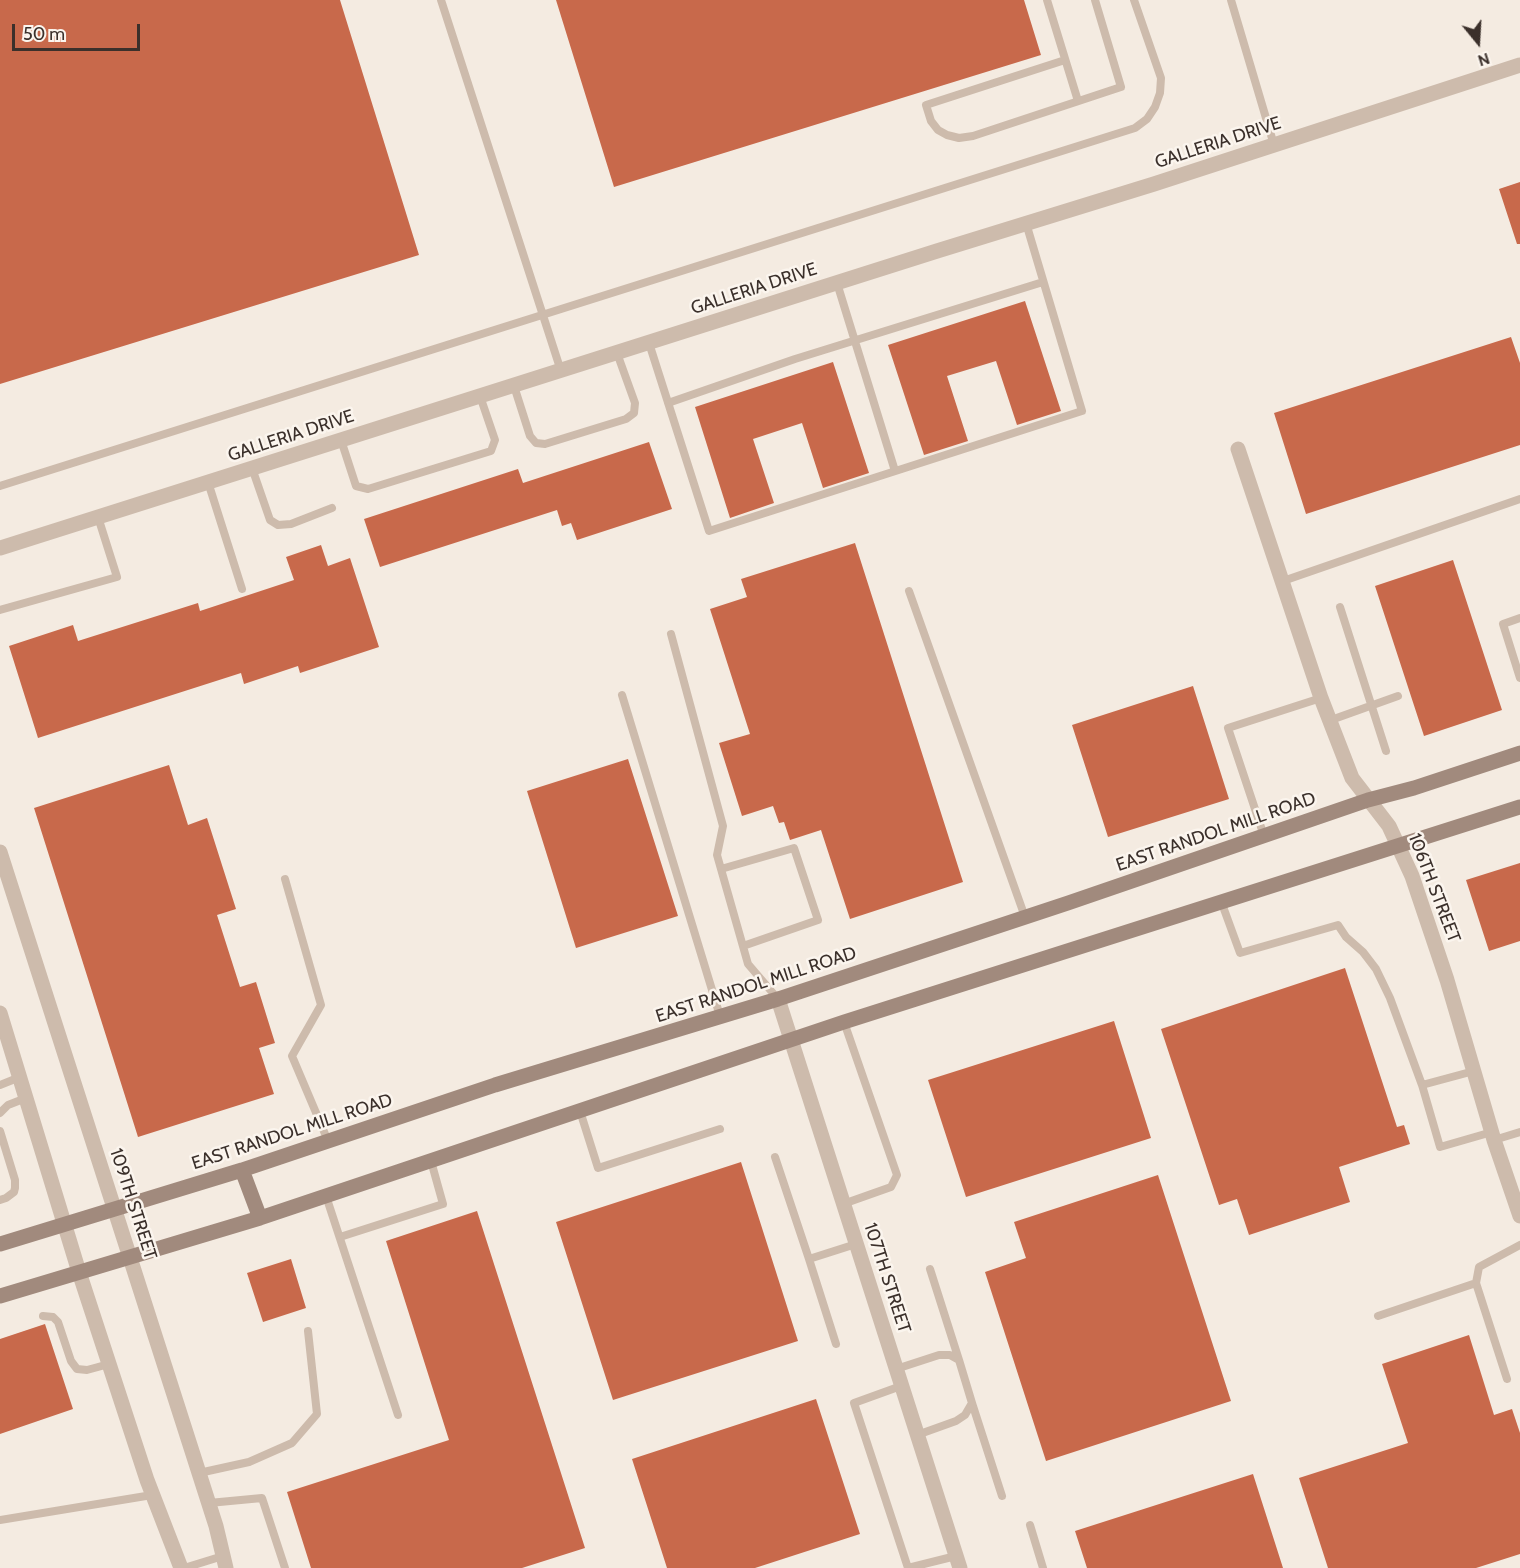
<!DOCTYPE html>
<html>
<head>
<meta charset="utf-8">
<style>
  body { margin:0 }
  #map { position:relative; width:1520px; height:1568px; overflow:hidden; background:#f4ebe1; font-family:Cabin,sans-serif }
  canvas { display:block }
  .north { position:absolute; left:1448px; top:12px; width:60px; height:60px; -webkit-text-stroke:4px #fbf5ee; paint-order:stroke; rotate:162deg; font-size:16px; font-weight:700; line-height:24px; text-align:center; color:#3b302b }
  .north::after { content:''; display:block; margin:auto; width:21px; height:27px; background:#3b302b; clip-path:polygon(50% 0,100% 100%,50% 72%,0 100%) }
  .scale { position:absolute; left:12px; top:24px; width:128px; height:27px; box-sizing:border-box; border:3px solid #3b302b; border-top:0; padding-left:8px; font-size:18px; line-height:21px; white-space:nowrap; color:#3b302b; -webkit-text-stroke:4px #fbf5ee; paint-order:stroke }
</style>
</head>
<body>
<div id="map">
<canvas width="1520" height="1568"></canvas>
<div class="north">N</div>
<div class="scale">50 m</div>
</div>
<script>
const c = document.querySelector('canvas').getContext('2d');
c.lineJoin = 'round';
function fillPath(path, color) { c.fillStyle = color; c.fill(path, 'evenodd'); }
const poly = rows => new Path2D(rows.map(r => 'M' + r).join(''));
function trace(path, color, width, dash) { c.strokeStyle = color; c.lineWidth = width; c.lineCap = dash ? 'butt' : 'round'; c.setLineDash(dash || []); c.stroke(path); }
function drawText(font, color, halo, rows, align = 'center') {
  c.font = font + ' Cabin,sans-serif'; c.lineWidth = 5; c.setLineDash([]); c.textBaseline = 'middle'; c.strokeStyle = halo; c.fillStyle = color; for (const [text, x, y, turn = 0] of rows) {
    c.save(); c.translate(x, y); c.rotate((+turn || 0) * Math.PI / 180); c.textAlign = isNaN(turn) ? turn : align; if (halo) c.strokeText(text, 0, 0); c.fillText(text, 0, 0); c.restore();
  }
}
const building = poly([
  [0,0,340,0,419,255,0,384],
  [556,0,1024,0,1041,55,614,187],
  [1520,182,1520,244,1517,244,1499,189],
  [1025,301,1061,411,1017,425,996,361,947,376,968,441,924,455,888,345],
  [1511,337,1520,363,1520,445,1306,514,1274,413],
  [833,362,869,473,823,488,802,423,753,439,774,503,730,518,695,407],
  [649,442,672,509,577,540,571,523,562,526,557,510,380,567,364,519,518,469,523,483],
  [855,543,963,882,850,919,821,830,790,840,784,822,779,823,773,806,742,816,719,743,750,734,710,609,747,597,741,579],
  [321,545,328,566,350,558,379,647,300,673,298,666,244,684,241,673,38,738,9,646,73,625,78,641,198,603,200,611,294,580,286,557],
  [1453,560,1502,710,1424,736,1375,586],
  [1193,686,1229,799,1108,837,1072,725],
  [628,759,678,916,576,948,527,791],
  [169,765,188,825,207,818,236,909,217,915,240,987,256,982,275,1043,259,1048,274,1094,138,1137,34,808],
  [1520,863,1520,941,1489,951,1466,880],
  [1345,968,1397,1127,1404,1125,1410,1144,1339,1167,1350,1202,1249,1235,1237,1199,1219,1205,1161,1029],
  [1114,1021,1151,1138,966,1197,928,1080],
  [741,1162,798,1341,613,1400,556,1222],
  [1158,1175,1231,1401,1046,1461,985,1272,1026,1258,1014,1222],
  [477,1211,585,1548,522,1568,311,1568,287,1492,449,1440,386,1241],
  [291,1259,306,1308,263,1322,247,1273],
  [45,1324,73,1409,0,1434,0,1339],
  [1469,1335,1494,1415,1512,1409,1520,1433,1520,1554,1476,1568,1328,1568,1299,1478,1408,1443,1382,1364],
  [816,1399,860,1534,755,1568,667,1568,632,1459],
  [1253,1474,1283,1568,1087,1568,1075,1531]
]);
const service = poly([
  [441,0,561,371],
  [1047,0,1078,101],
  [1231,0,1274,145],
  [1065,60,926,105,931,121,938,130,947,135,959,138,973,136,1121,87,1095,0],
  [837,283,895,471],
  [649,343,709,531,1082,411,1026,223],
  [514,386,530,436,536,443,545,444,626,419,634,413,635,403,617,353],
  [668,403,795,359,1043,282],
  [341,440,356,486,368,489,491,451,495,440,480,396],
  [252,468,270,520,278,525,291,524,332,508],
  [208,482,242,589],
  [0,486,1135,128,1147,119,1155,107,1160,93,1161,78,1134,0],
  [1283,581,1520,499],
  [909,591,1025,917],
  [1340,607,1386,751],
  [0,610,117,577,98,517],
  [1520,618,1503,624,1520,678],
  [671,634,723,826,717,855,748,964,778,999],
  [622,695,720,1016],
  [1331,720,1398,696],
  [1264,836,1228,728,1321,698],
  [721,869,794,848,818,920,743,946],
  [285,879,321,1005,292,1056,328,1141],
  [1221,901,1240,953,1338,925,1346,937,1363,952,1376,969,1390,998,1422,1085,1440,1147,1492,1132],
  [0,1085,20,1077],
  [1422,1085,1474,1071],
  [580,1111,598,1168,720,1129],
  [0,1113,8,1105,26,1098],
  [0,1131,15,1180,15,1188,14,1192,6,1198,0,1200],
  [1494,1140,1520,1132],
  [775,1157,809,1259],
  [326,1196,398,1415],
  [843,1204,891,1187,897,1175,844,1022],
  [340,1237,443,1204,431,1161],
  [930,1269,959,1360],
  [43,1316,53,1317,58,1322,71,1361,77,1369,87,1370,109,1364],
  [1378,1316,1476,1283],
  [836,1344,809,1259,856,1244],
  [896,1369,939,1355,950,1355,959,1360,972,1403,965,1415,956,1421,917,1435],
  [1507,1379,1476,1283,1479,1267,1520,1245],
  [901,1386,854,1403,908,1568],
  [972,1403,1002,1496],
  [199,1473,249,1462,292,1443,317,1414,308,1331],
  [209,1503,262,1498,285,1568],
  [0,1520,152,1495],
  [1030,1525,1043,1568],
  [184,1568,223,1556],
  [908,1568,956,1556]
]);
const minor = poly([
  [1238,449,1321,698,1352,778,1389,826,1412,876,1447,980,1494,1140,1520,1216],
  [778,999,960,1568]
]);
const tertiary = poly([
  [0,548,937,251,1154,184,1520,65],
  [0,852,216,1526,226,1568],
  [0,1013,79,1272,147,1480,181,1568]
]);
const secondary = poly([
  [242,1170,260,1218],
  [0,1244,242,1170,495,1085,778,999,1068,903,1368,800,1414,788,1520,753],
  [0,1296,260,1218,844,1022,1520,807]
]);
const streetNames = [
  ["GALLERIA DRIVE",1218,143,-18],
  ["GALLERIA DRIVE",754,289,-18],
  ["GALLERIA DRIVE",291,436,-18],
  ["EAST RANDOL MILL ROAD",1216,832,-19],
  ["106TH STREET",1434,888,69],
  ["EAST RANDOL MILL ROAD",756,985,-18],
  ["EAST RANDOL MILL ROAD",292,1132,-18],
  ["109TH STREET",133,1204,72],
  ["107TH STREET",887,1278,72]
];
fillPath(building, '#c8694b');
trace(service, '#cdbbac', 8);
trace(minor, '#cdbbac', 15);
trace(tertiary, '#cdbbac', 15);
trace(secondary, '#a18a7d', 15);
drawText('18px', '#3b302b', '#fbf5ee', streetNames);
</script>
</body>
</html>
